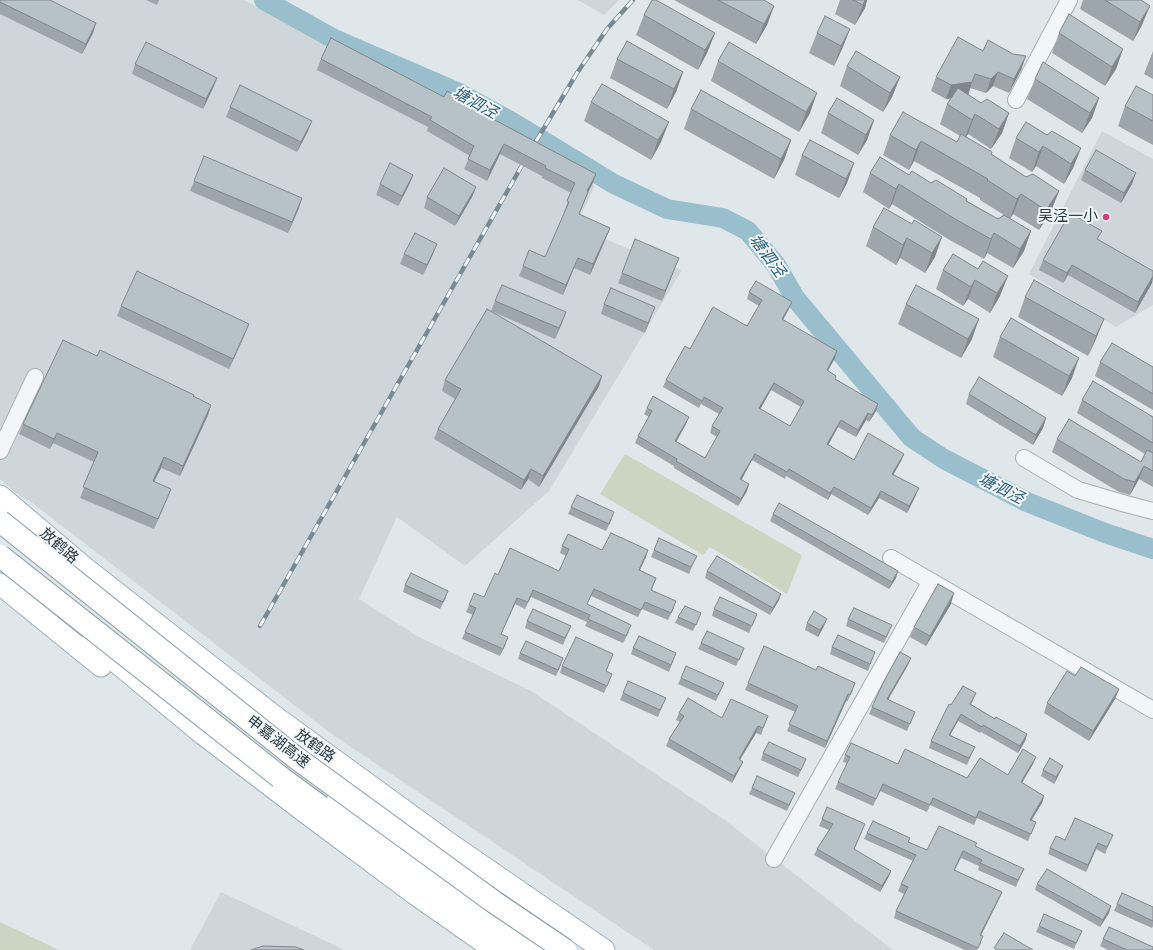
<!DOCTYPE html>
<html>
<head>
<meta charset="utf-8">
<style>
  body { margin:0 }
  canvas { display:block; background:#e0e7ea }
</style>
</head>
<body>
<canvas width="1153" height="950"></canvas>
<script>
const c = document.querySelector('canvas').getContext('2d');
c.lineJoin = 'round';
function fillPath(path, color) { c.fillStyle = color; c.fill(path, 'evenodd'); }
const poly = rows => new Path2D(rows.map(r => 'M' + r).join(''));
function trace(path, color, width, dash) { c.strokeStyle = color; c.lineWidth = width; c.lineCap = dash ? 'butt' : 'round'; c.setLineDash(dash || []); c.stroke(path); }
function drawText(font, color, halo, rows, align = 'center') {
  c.font = font + ' Figtree,"Noto Sans SC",sans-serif'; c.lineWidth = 4; c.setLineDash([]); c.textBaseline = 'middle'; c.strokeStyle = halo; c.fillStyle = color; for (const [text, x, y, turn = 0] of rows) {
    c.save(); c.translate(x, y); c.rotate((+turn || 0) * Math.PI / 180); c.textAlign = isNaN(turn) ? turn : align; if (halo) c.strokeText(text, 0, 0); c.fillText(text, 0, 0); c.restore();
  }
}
const built = poly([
  [0,0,244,0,508,137,595,186,575,227,682,270,549,491,465,566,397,517,359,599,417,636,531,691,726,821,893,950,654,950,333,735,31,502,17,494,0,479],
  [578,0,619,0,604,15],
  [1102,131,1153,159,1153,305,1116,327,1029,274],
  [221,892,345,950,190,950]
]);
const green = poly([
  [625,454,802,555,787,594,710,547,703,555,600,494],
  [0,922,59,950,0,950]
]);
const river = poly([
  [264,0,334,39,459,93,512,122,614,184,667,209,723,218,748,231,776,265,795,298,912,438,944,459,1027,502,1105,533,1153,549]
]);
const minor = poly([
  [1016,100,1069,0],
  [0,451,35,377],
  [1024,458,1078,490,1126,504,1153,511],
  [891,558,1153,710],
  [774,859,931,581]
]);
const major = poly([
  [0,496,85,568,274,716,450,844,604,950],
  [0,584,101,666],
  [92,642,199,731,305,812,415,894,495,950],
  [337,801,447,884,544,950]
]);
const highway = poly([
  [280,777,479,923,519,950]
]);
const rail = poly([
  [260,626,529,153,577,73,607,29,633,0]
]);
const highwayBridge = poly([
  [0,521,295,757,494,902,565,950],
  [0,556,280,777]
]);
const wall = poly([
  [0,0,96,23,93,33,82,54,0,14],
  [146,0,159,0,157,5],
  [674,0,764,0,774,6,767,25,756,44],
  [840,0,867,0,865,8,855,25,835,14],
  [1083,0,1141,0,1142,25,1133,41,1080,9],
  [644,15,715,33,707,53,698,70,636,35],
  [850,29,842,49,834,66,809,53,817,33],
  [1059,33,1123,49,1116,69,1105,86,1052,53],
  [983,51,1013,54,1026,56,1021,70,1009,93,993,86,986,93,970,88,968,95,981,103,1009,113,1002,133,991,149,968,134,966,137,1026,177,1059,191,1051,211,1039,230,1013,214,1010,219,1031,231,1024,251,1013,268,987,253,984,259,948,239,892,204,889,209,863,192,870,173,909,175,931,183,967,201,998,219,1004,215,980,200,980,198,914,161,909,170,883,155,890,135,957,142,960,136,940,124,947,104,951,98,946,99,931,91,936,77],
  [1153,51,1153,79,1144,74],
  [321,59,444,97,478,111,596,174,579,214,610,228,606,238,590,275,574,268,563,295,519,276,523,266,545,257,565,212,564,212,571,193,542,178,542,176,500,154,487,181,464,169,470,156,427,131,428,127,317,70],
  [617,59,683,72,676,92,667,109,610,78],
  [718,61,810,113,799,132,711,81],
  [135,64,217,78,213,88,203,109,132,74],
  [847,66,900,77,892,97,883,112,840,86],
  [1035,79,1099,98,1092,118,1082,133,1027,99],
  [1153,95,1153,145,1118,126,1125,106],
  [591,102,661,142,651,160,584,121],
  [230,107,308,131,297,152,226,117],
  [691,109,791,140,784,160,774,179,684,129],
  [828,113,874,120,867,140,858,155,821,133],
  [1047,135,1081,148,1073,168,1064,184,1036,166,1032,172,1009,158,1016,138],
  [802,155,854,163,847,183,839,198,795,175],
  [1085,170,1132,184,1121,203,1081,180],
  [413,175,409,185,398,206,376,195,380,184],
  [194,181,299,208,288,233,190,191],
  [476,187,472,197,455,226,424,208,427,197],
  [912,224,935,257,925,273,900,258,896,265,866,246,873,227],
  [1098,240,1152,283,1135,313,1068,275,1063,283,1039,270,1043,260],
  [404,254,433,254,423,275,400,264],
  [953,254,1000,296,990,313,968,299,963,306,936,289,943,270],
  [675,268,662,301,618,283,622,273],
  [749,292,789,309,783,320,835,358,828,371,836,376,835,379,878,404,876,411,869,422,866,420,856,437,838,427,828,445,854,460,904,454,901,461,893,474,916,495,907,513,879,498,868,515,831,494,828,500,786,476,785,479,752,460,742,479,747,491,738,506,674,468,674,466,635,443,638,436,649,417,644,414,647,408,686,424,676,441,705,458,717,437,710,433,712,426,719,414,701,404,699,408,663,387,666,380,690,349,747,326,759,306,747,299],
  [771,390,801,407,790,426,760,409],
  [1025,297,1104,319,1096,339,1088,356,1018,317],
  [495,301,566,312,555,339,491,311],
  [604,304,651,317,645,333,601,314],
  [906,304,972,339,961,358,898,324],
  [121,306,245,334,229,369,117,316],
  [1000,337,1072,378,1062,396,993,357],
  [97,356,193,396,211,405,208,415,180,476,161,468,154,482,171,489,154,529,80,498,94,462,53,443,50,449,19,434,23,424],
  [1100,362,1153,367,1153,410,1095,376],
  [602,376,599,386,539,487,528,479,521,490,434,439,438,429,455,399,442,391,445,380],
  [969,394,1046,418,1043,428,1033,445,966,404],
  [1082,400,1153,417,1153,487,1139,479,1130,495,1119,492,1052,452,1057,439,1141,462,1145,454,1077,413],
  [571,507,612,519,606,531,568,514],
  [773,514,896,578,889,589,770,521],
  [562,546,602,550,646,557,640,570,656,578,652,590,674,608,668,620,642,609,638,617,591,596,587,605,629,632,623,643,585,626,587,622,531,597,525,609,515,604,501,634,506,644,500,656,462,639,465,632,473,615,466,612,469,605,484,597,498,575,559,571,566,556,560,553],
  [654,550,694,562,689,574,651,557],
  [707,571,779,600,770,615,705,578],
  [405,585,446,598,440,609,403,592],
  [951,604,926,646,910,637,914,627],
  [714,609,757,614,749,633,712,616],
  [678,617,698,620,693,631,675,623],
  [848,619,889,632,884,643,846,626],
  [527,621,571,626,563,645,525,628],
  [807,623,824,626,818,637,805,630],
  [701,643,744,648,736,666,698,649],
  [832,647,875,652,868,671,830,654],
  [633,648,676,653,669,672,631,654],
  [520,653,561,665,556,676,518,659],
  [613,654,606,672,612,674,604,693,560,673,562,666],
  [908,665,888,700,912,719,907,731,869,714,872,707],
  [1075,676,1119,689,1115,699,1089,741,1044,713,1047,703],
  [681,678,724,683,716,701,678,684],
  [748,683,853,690,847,702,846,701,825,748,787,731,795,712,745,690],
  [623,693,663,705,658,717,620,700],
  [973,700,971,704,995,719,1027,734,1025,741,1018,753,981,732,980,733,958,721,950,735,975,747,967,765,929,748,931,741,951,705],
  [679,713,722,718,768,716,761,735,756,733,740,760,740,768,732,783,666,746,669,739,680,722,676,720],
  [763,753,806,759,798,777,761,760],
  [845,755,967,778,1008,775,1033,764,1022,783,1044,796,1042,803,1031,820,1036,822,1028,841,977,818,974,825,930,805,927,812,880,791,873,806,835,789,838,782,847,763,843,762],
  [1063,766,1054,784,1041,776,1043,770],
  [752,788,792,800,787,811,749,794],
  [822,819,862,831,854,850,891,871,888,878,880,892,814,855,817,849,829,830,819,826],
  [867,833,909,842,927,850,975,846,1021,875,1016,887,978,870,979,866,961,858,955,870,1002,892,999,899,981,935,981,943,977,950,965,950,894,918,896,911,904,894,898,891,901,884,913,861,864,839],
  [1065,840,1110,842,1105,854,1096,849,1086,872,1048,854,1050,848],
  [1037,884,1109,913,1100,927,1035,890],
  [1117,904,1153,907,1153,926,1152,928,1114,911],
  [1039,926,1082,931,1074,949,1036,932],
  [1103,939,1153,950,1108,950,1100,946]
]);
const shadedWall = poly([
  [865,0,867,0,865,8,855,25],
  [774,6,767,25,756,44,764,24],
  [1150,6,1142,25,1133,41,1140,22],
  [96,23,93,33,82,54,86,44],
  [850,29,842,49,834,66,841,46],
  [715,33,707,53,698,70,705,50],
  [1123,49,1116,69,1105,86,1112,67],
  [1026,56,1021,70,1009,93,1014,79],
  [683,72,676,92,667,109,674,89],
  [998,72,993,86,986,93,991,79],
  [900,77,892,97,883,112,890,93],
  [217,78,213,88,203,109,206,99],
  [972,82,968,96,946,99,951,85],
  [817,93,810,113,799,132,806,112],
  [1099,98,1092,118,1082,133,1090,113],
  [1009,113,1002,133,991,149,999,129],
  [975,114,968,134,964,140,972,120],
  [874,120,867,140,858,155,866,135],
  [312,121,308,131,297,152,301,142],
  [669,122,661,142,651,160,658,140],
  [791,140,784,160,774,179,781,159],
  [921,141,914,161,909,170,916,150],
  [504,144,500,154,487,181,490,170],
  [1043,146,1036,166,1032,172,1039,152],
  [1081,148,1073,168,1064,184,1071,164],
  [854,163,847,183,839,198,846,179],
  [1136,173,1132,184,1121,203,1124,193],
  [596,174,592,185,583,202,587,191],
  [413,175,409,185,398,206,402,196],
  [899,184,892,204,889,209,896,189],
  [476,187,472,197,455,226,459,216],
  [1059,191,1051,211,1039,230,1046,210],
  [1021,194,1013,214,1010,219,1017,199],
  [302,198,299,208,288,233,292,222],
  [610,228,606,238,590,275,593,264],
  [1031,231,1024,251,1013,268,1020,249],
  [994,233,987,253,984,259,991,239],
  [942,237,935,257,925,273,932,253],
  [907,238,900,258,896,265,903,245],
  [437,244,433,254,423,275,427,265],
  [578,258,574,268,563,295,566,285],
  [679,258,675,268,662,301,665,291],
  [1072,265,1068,275,1063,283,1067,273],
  [1008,276,1000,296,990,313,997,293],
  [1153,276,1153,278,1152,283,1135,313,1138,302],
  [975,280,968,299,963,306,971,287],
  [792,302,789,309,779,326,782,319],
  [655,307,651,317,645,333,648,323],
  [566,312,562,323,555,339,559,328],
  [979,319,972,339,961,358,968,339],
  [1104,319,1096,339,1088,356,1096,336],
  [249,324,245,334,229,369,233,359],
  [837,351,835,358,824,377,827,370],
  [1079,358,1072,378,1062,396,1069,376],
  [602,376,599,386,539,487,543,476],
  [774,383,771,390,757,415,759,408],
  [878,404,876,411,869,422,872,415],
  [211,405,208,415,180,476,183,466],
  [868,413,866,420,856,437,858,430],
  [689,417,686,424,673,448,675,441],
  [1046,418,1043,428,1033,445,1036,435],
  [841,420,838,427,825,451,827,444],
  [57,433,53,443,50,449,54,439],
  [755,454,752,460,738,486,740,479],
  [904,454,901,461,890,481,892,474],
  [164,457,161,468,149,491,153,481],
  [1144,466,1139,479,1130,495,1135,482],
  [531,469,528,479,521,490,524,480],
  [749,484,747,491,738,506,741,499],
  [834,487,831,494,828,500,830,493],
  [919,488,916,495,907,513,909,506],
  [171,489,167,499,154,529,158,519],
  [881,491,879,498,868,515,871,508],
  [648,550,646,557,636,577,639,570],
  [898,571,896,578,889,589,892,582],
  [954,593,951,604,926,646,930,636],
  [781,594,779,600,770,615,773,608],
  [517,598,515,604,498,641,501,634],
  [827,619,824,626,818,637,820,630],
  [911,658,908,665,884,706,887,699],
  [1119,689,1115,699,1089,741,1093,731],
  [976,693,973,700,967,711,970,704],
  [848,694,846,701,825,748,827,741],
  [961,714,958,721,946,742,949,735],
  [758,726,756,733,736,766,739,759],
  [1027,734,1025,741,1018,753,1020,746],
  [1036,757,1033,764,1018,789,1021,782],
  [743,762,740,768,732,783,734,776],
  [1063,766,1054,784,1056,777],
  [1044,796,1042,803,1028,826,1030,820],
  [1098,843,1096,849,1086,872,1088,865],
  [891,871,888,878,880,892,882,886],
  [1002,892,999,899,978,941,980,935],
  [1111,906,1109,913,1100,927,1103,920]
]);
const building = poly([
  [0,0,50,0,96,23,86,44,0,2,0,0],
  [652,0,656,0,715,33,705,50,644,15,652,0],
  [718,0,764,0,774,6,764,24,718,0],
  [853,0,865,0,863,5,853,0],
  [1105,0,1141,0,1150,6,1140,22,1105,0],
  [1069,14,1123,49,1112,67,1059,33,1069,14],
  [825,16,850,29,841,46,817,33,825,16],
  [958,37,983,51,988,40,1013,54,1026,56,1014,79,998,72,991,79,975,74,972,82,951,85,936,77,958,37],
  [331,38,444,97,447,91,479,110,478,111,596,174,587,191,588,192,579,214,610,228,593,264,578,258,566,285,523,266,529,250,545,257,569,202,567,201,575,183,545,168,546,166,504,144,490,170,468,159,474,146,430,120,432,117,321,59,331,38],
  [627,41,683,72,674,89,617,59,627,41],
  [146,42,217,78,206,99,135,64,146,42],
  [729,42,817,93,806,112,718,61,729,42],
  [856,51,900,77,890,93,847,66,856,51],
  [1043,62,1099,98,1090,113,1035,79,1043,62],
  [602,84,669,122,658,140,591,102,602,84],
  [240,85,312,121,301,142,230,107,240,85],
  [1136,86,1153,95,1153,121,1125,106,1136,86],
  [958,88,981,103,987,99,1009,113,999,129,975,114,972,120,947,104,958,88],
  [701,90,791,140,781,159,691,109,701,90],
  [837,98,874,120,866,135,828,113,837,98],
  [903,112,957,142,961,134,992,152,991,154,1026,177,1033,174,1059,191,1046,210,1021,194,1017,199,987,180,988,179,921,141,916,150,890,135,903,112],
  [1026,122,1047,135,1052,131,1081,148,1071,164,1043,146,1039,152,1016,138,1026,122],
  [810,140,854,163,846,179,802,155,810,140],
  [1096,150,1136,173,1124,193,1085,170,1096,150],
  [204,156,302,198,292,222,194,181,204,156],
  [880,157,909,175,912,171,931,183,936,180,967,199,966,201,998,219,1004,215,1031,231,1020,249,994,233,991,239,955,219,899,184,896,189,870,173,880,157],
  [390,163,413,175,402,196,380,184,390,163],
  [444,168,476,187,459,216,427,197,444,168],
  [884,208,912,224,914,220,942,237,932,253,907,238,903,245,873,227,884,208],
  [1070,213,1102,231,1097,239,1153,271,1153,276,1138,302,1072,265,1067,273,1043,260,1070,213],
  [415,233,437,244,427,265,404,254,415,233],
  [635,239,679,258,665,291,622,273,635,239],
  [953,254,978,269,983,261,1008,276,997,293,975,280,971,287,943,270,953,254],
  [137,271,249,324,233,359,121,306,137,271],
  [1034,280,1104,319,1096,336,1025,297,1034,280],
  [756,281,792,302,782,319,837,351,827,370,836,376,835,379,878,404,872,415,868,413,858,430,841,420,827,444,854,460,868,433,904,454,892,474,919,488,909,506,881,491,871,508,834,487,830,493,789,469,787,472,755,454,740,479,749,484,741,499,676,461,677,459,638,436,652,411,647,408,653,396,689,417,675,441,705,458,720,431,712,426,723,408,704,397,702,401,666,380,685,346,690,349,713,307,747,326,762,300,749,292,756,281],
  [774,383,804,401,790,426,759,408,774,383],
  [502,285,566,312,559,328,495,301,502,285],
  [916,285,979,319,968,339,906,304,916,285],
  [611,288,655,307,648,323,604,304,611,288],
  [487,309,602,376,543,476,531,469,524,480,438,429,461,389,445,380,487,309],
  [1011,318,1079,358,1069,376,1000,337,1011,318],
  [63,340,97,356,100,350,194,395,193,396,211,405,183,466,164,457,153,481,171,489,158,519,83,487,98,452,57,433,54,439,23,424,63,340],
  [1112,343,1153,367,1153,394,1100,362,1112,343],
  [979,377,1046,418,1036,435,969,394,979,377],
  [1093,381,1153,417,1153,443,1082,400,1093,381],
  [1069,419,1141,462,1147,450,1153,453,1153,471,1144,466,1135,482,1124,479,1057,439,1069,419],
  [577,495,614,512,609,524,571,507,577,495],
  [779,503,898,571,892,582,773,514,779,503],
  [611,533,648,550,639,570,656,578,651,590,676,601,671,613,645,602,641,610,594,589,587,604,631,625,626,636,588,619,590,615,533,590,528,602,517,598,501,634,508,637,503,649,465,632,476,608,469,605,474,593,484,597,495,573,498,575,510,548,559,571,569,549,562,546,568,534,602,550,611,533],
  [659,538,697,556,691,567,654,550,659,538],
  [717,556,781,594,773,608,707,571,717,556],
  [411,573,448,591,443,602,405,585,411,573],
  [938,584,954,593,930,636,914,627,938,584],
  [720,597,757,614,752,626,714,609,720,597],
  [685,606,701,613,696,625,678,617,685,606],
  [854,608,892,625,886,637,848,619,854,608],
  [533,609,571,626,565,638,527,621,533,609],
  [814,611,827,619,820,630,807,623,814,611],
  [707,631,744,648,739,660,701,643,707,631],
  [838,635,875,652,870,664,832,647,838,635],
  [639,636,676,653,671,665,633,648,639,636],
  [576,637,613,654,606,671,612,674,607,686,562,666,576,637],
  [526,641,563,658,558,670,520,653,526,641],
  [764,646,816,670,818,666,855,683,850,695,848,694,827,741,789,724,798,706,748,683,764,646],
  [900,652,911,658,887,699,915,712,910,724,872,707,883,683,900,652],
  [686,666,724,683,718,695,681,678,686,666],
  [1081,667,1119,689,1093,731,1047,703,1067,671,1075,676,1081,667],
  [628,681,666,698,660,710,623,693,628,681],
  [963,686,976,693,970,704,995,719,996,717,1027,734,1020,746,983,725,982,727,961,714,949,735,975,747,969,758,931,741,943,716,949,704,951,705,963,686],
  [688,698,722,718,731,699,768,716,763,728,758,726,739,759,743,762,734,776,669,739,684,716,679,713,688,698],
  [769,742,806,759,801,770,763,753,769,742],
  [851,743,898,764,905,749,967,778,980,758,1008,775,1023,749,1036,757,1021,782,1044,796,1030,820,1036,822,1031,834,979,811,976,818,933,798,930,805,883,784,876,799,838,782,850,757,845,755,851,743],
  [1050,758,1063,766,1056,777,1043,770,1050,758],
  [757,776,795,793,789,805,752,788,757,776],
  [827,807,865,824,854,849,891,871,882,886,817,849,833,824,822,819,827,807],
  [1075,818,1113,835,1107,847,1098,843,1088,865,1050,848,1056,836,1065,840,1075,818],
  [873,821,910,838,908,842,927,850,939,826,977,843,975,846,1024,869,1018,880,980,863,982,860,963,851,954,870,1002,892,980,935,983,936,978,948,896,911,908,887,901,884,916,855,867,833,873,821],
  [1047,869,1111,906,1103,920,1037,884,1047,869],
  [1122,893,1153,907,1153,921,1117,904,1122,893],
  [1044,914,1082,931,1076,943,1039,926,1044,914],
  [1109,927,1153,947,1153,950,1127,950,1103,939,1109,927],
  [1004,933,1033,950,998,950,994,948,1004,933],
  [263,946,296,947,304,950,251,950,263,946]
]);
const markers = [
  [1106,217,4,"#d73e79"]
];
const poiNames = [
  ["吴泾一小",1098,217]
];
const streetNames = [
  ["放鹤路",59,546,41],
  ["申嘉湖高速",278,742,38],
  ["放鹤路",315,746,36]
];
const waterNames = [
  ["塘泗泾",475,103,29],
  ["塘泗泾",767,256,54],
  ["塘泗泾",1001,489,27]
];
fillPath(built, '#ced6dc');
fillPath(green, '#cbd5c1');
trace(river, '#99becc', 20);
trace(minor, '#a5afb5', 18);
trace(major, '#9faeb7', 23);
trace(highway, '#8798a2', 24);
trace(minor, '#f3f6f8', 16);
trace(major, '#fff', 21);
trace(highway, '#fff', 22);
trace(rail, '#798a95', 4.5);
trace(rail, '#f0f5f7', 3, [9]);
trace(highwayBridge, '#8798a2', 24, []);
trace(highwayBridge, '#fff', 22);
fillPath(wall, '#9da6ac');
fillPath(shadedWall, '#80878c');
fillPath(building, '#b7c1c8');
trace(building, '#80878c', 1);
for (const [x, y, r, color] of markers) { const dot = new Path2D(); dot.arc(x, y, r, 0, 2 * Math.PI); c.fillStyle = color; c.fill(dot); trace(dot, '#f0f5f7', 1.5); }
drawText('15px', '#283843', '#f0f5f7', poiNames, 'right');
drawText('15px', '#283843', '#f0f5f7', streetNames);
drawText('italic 16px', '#2f6279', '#f0f5f7', waterNames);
</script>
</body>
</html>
